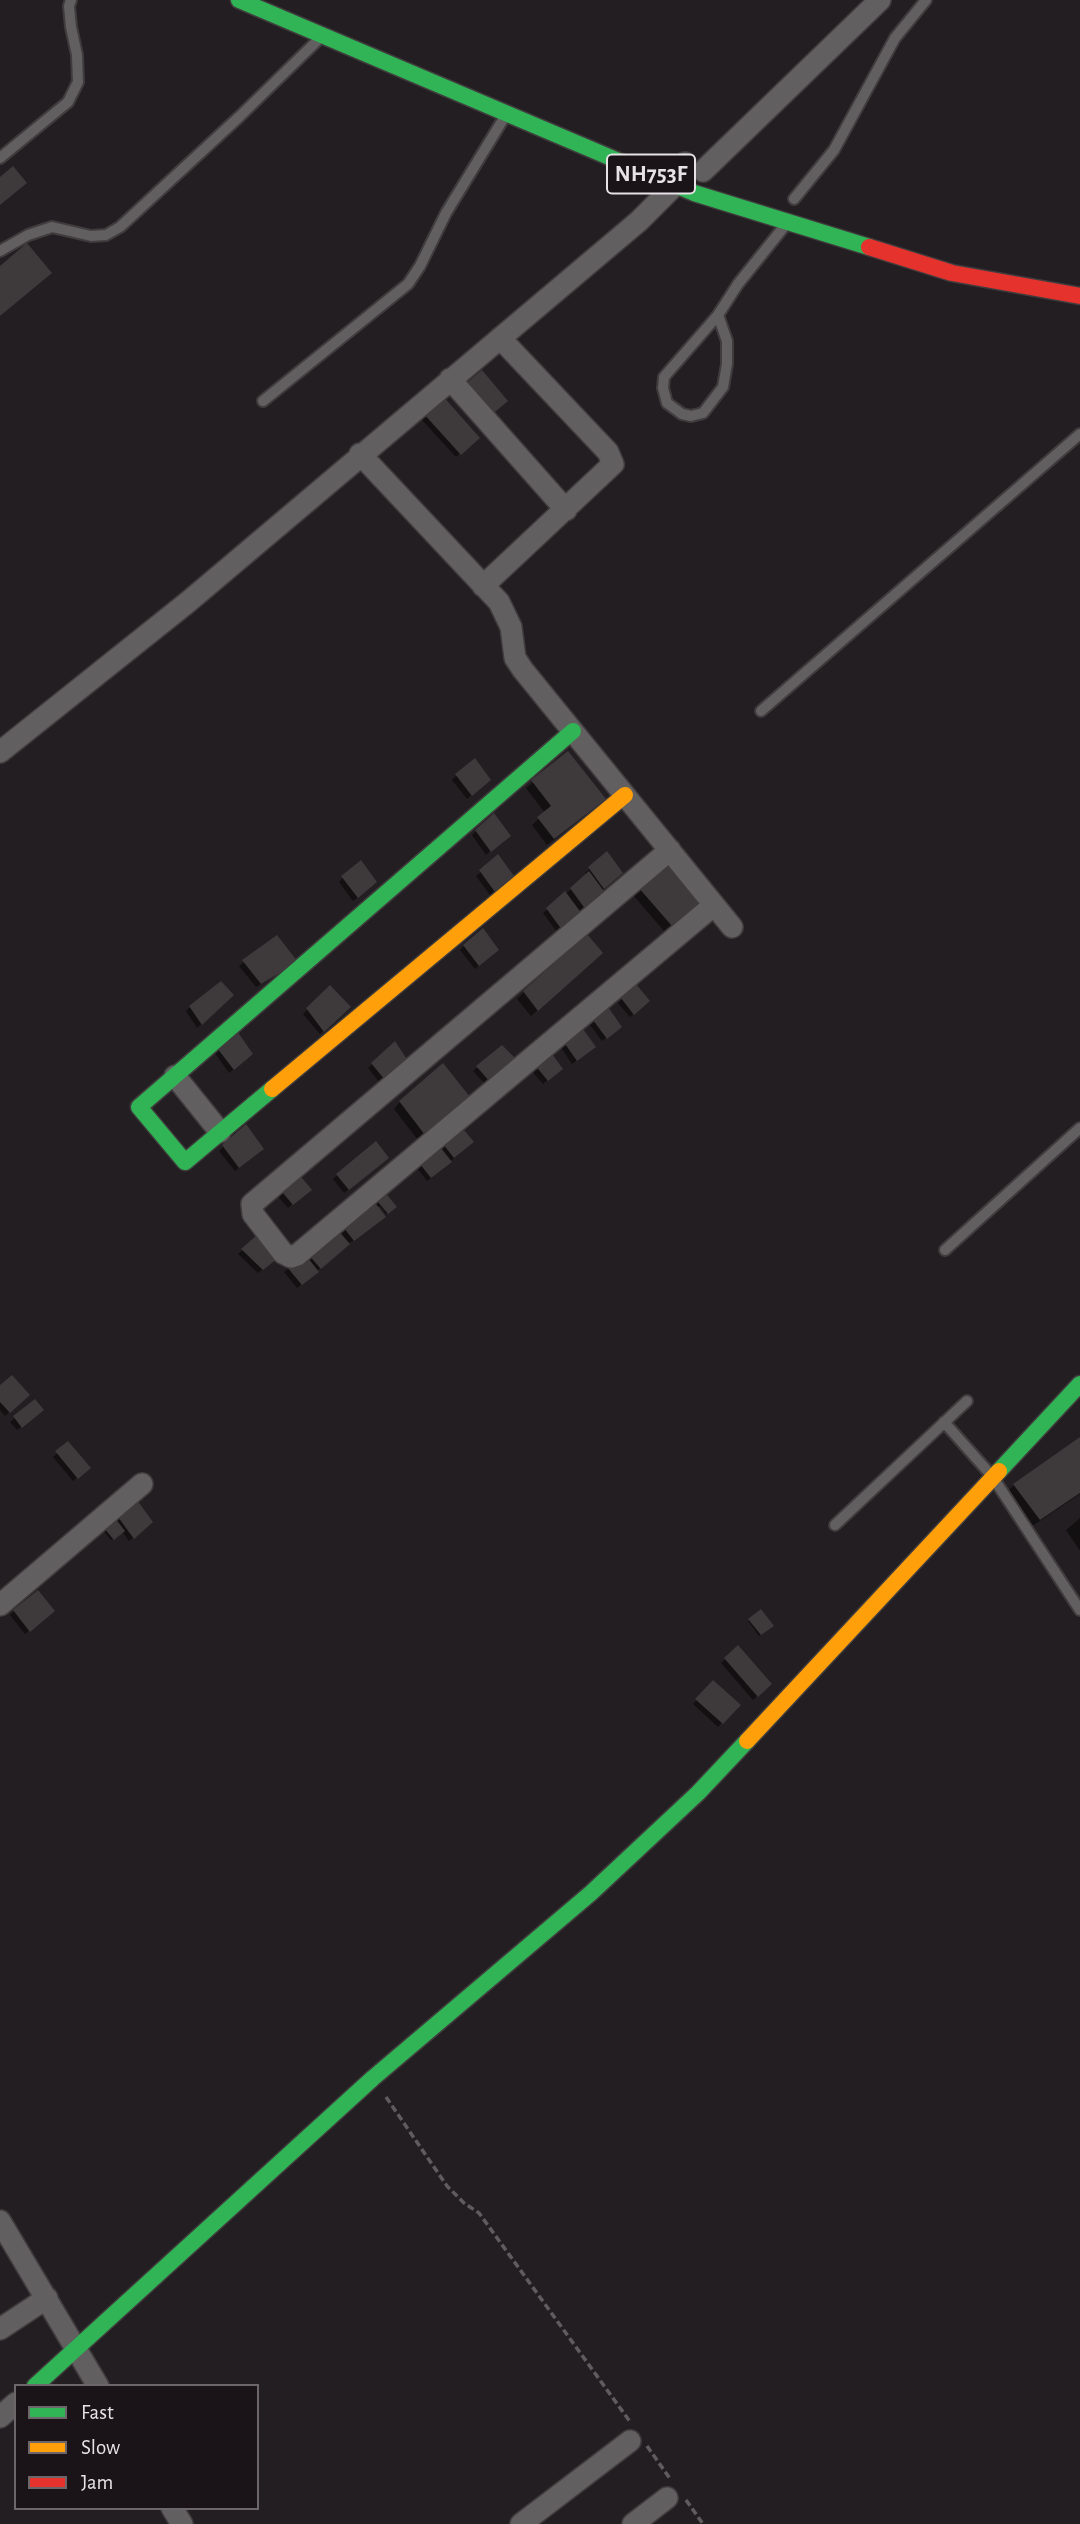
<!DOCTYPE html>
<html>
<head>
<meta charset="utf-8">
<style>
  body { margin:0 }
  #map { position:relative; width:1080px; height:2524px; overflow:hidden; background:#231e21; font-family:"Alegreya Sans",sans-serif }
  canvas { display:block }
  .legend { position:absolute; left:14px; top:2384px; width:245px; height:126px; box-sizing:border-box; background:#1a1418; border:2px solid #6c666a; margin:0; padding:9px 12px; list-style:none; font-size:21px; color:#e7e2e5 }
  .legend li { display:flex; align-items:center; gap:14px; height:35px }
  .legend b { width:35px; border:2px solid #6c666a }
</style>
</head>
<body>
<div id="map">
<canvas width="1080" height="2524"></canvas>
<ul class="legend">
<li><b style="height:9px;background:#30b455"></b>Fast</li>
<li><b style="height:9px;background:#ff9f0a"></b>Slow</li>
<li><b style="height:9px;background:#e5322d"></b>Jam</li>
</ul>
</div>
<script>
const c = document.querySelector('canvas').getContext('2d');
c.lineJoin = 'round';
function fillPath(path, color) { c.fillStyle = color; c.fill(path, 'evenodd'); }
const poly = rows => new Path2D(rows.map(r => 'M' + r).join(''));
function trace(path, color, width, dash) { c.strokeStyle = color; c.lineWidth = width; c.lineCap = dash ? 'butt' : 'round'; c.setLineDash(dash || []); c.stroke(path); }
function drawText(font, color, halo, rows, align = 'center') {
  c.font = font + ' "Alegreya Sans",sans-serif'; c.lineWidth = 7; c.setLineDash([]); c.textBaseline = 'middle'; c.strokeStyle = halo; c.fillStyle = color; for (const [text, x, y, turn = 0] of rows) {
    c.save(); c.translate(x, y); c.rotate((+turn || 0) * Math.PI / 180); c.textAlign = isNaN(turn) ? turn : align; if (halo) c.strokeText(text, 0, 0); c.fillText(text, 0, 0); c.restore();
  }
}
const shadow = poly([
  [442,398,478,437,456,457,420,418],
  [568,753,604,799,547,845,532,825,545,813,526,788],
  [456,776,485,784,467,799,452,780],
  [476,831,504,839,486,855,472,835],
  [607,854,621,873,601,891,603,893,557,932,543,913,587,876,585,873],
  [498,857,512,876,490,895,476,876],
  [343,878,371,886,353,901,339,882],
  [639,888,692,908,664,931,633,895],
  [277,937,296,962,256,987,239,966],
  [464,946,492,954,475,969,460,950],
  [594,960,531,1016,517,999,524,992],
  [636,986,644,1005,630,1017,618,1003],
  [330,987,349,1007,320,1034,303,1014],
  [232,995,197,1028,186,1011,190,1007],
  [608,1009,615,1031,602,1041,590,1025],
  [579,1028,589,1051,572,1064,560,1046],
  [395,1044,406,1061,380,1083,368,1068],
  [502,1047,513,1059,486,1085,473,1071],
  [219,1049,247,1058,229,1073,215,1053],
  [535,1066,557,1072,543,1084,531,1070],
  [400,1102,461,1103,418,1140,394,1109],
  [245,1127,258,1153,235,1171,219,1151],
  [375,1144,383,1162,344,1193,333,1179],
  [436,1145,468,1146,427,1181,414,1164],
  [279,1189,305,1193,288,1208,275,1193],
  [374,1200,395,1207,386,1214,380,1206,377,1208,379,1221,343,1248,297,1288,284,1272],
  [257,1237,272,1262,258,1273,238,1254],
  [0,1388,28,1395,5,1416,0,1410],
  [35,1401,38,1414,17,1430,10,1422],
  [1080,1439,1080,1494,1031,1527,1005,1494,1014,1485],
  [68,1443,88,1468,73,1481,53,1457],
  [137,1503,147,1526,129,1541,122,1531,111,1540,99,1525,115,1522],
  [1080,1518,1080,1551,1066,1530],
  [14,1611,48,1615,25,1634,10,1615],
  [761,1611,772,1625,759,1636,748,1621],
  [738,1648,770,1684,753,1700,721,1663],
  [713,1682,738,1705,718,1727,693,1704]
]);
const building = poly([
  [13,166,27,183,0,205,0,177],
  [27,243,52,273,0,316,0,266],
  [482,370,508,401,490,416,464,385],
  [442,395,480,438,461,455,423,413],
  [568,751,606,799,554,839,537,817,551,806,531,780],
  [475,758,491,780,472,796,455,774],
  [494,813,511,836,491,852,475,830],
  [607,851,623,873,604,889,588,867],
  [498,854,514,876,495,892,479,870],
  [361,860,377,882,358,898,341,876],
  [667,863,700,902,672,926,638,887],
  [589,871,606,894,586,910,570,888],
  [565,891,582,914,562,930,546,908],
  [483,928,499,950,479,966,463,945],
  [587,934,603,953,538,1011,523,991],
  [277,935,298,962,261,984,242,960],
  [221,981,234,995,202,1025,189,1006],
  [636,984,650,1001,634,1015,621,998],
  [330,985,351,1007,324,1032,306,1008],
  [608,1007,622,1027,607,1039,593,1020],
  [580,1025,596,1047,577,1061,563,1041],
  [237,1031,253,1054,234,1070,217,1048],
  [395,1041,408,1061,385,1080,371,1063],
  [502,1045,516,1059,491,1083,476,1066],
  [550,1051,563,1069,548,1081,534,1064],
  [443,1063,470,1097,425,1135,399,1101],
  [246,1124,264,1149,239,1168,222,1145],
  [459,1124,474,1142,454,1158,439,1139],
  [376,1141,389,1158,349,1190,336,1174],
  [437,1143,452,1162,431,1178,416,1159],
  [297,1172,312,1190,293,1205,278,1187],
  [383,1190,397,1207,388,1214,374,1197],
  [373,1200,386,1217,354,1241,341,1224],
  [336,1228,350,1244,321,1269,307,1253],
  [257,1235,266,1244,263,1246,278,1258,263,1270,241,1249],
  [304,1253,319,1272,302,1285,287,1267],
  [12,1375,30,1395,10,1413,0,1402,0,1385],
  [35,1399,44,1410,22,1428,13,1416],
  [1080,1437,1080,1493,1040,1520,1013,1484],
  [68,1441,91,1468,78,1479,55,1451],
  [137,1500,153,1522,134,1539,118,1517],
  [111,1513,125,1531,114,1540,99,1522],
  [38,1590,55,1611,30,1632,13,1610],
  [761,1609,774,1626,761,1635,748,1619],
  [738,1645,772,1684,758,1697,724,1658],
  [713,1680,741,1705,723,1724,695,1699]
]);
const path = poly([
  [386,2097,447,2186,464,2203,479,2213,631,2423],
  [647,2446,671,2480],
  [686,2500,703,2524]
]);
const lane = poly([
  [0,158,68,102,78,82,77,55,71,27,69,6,71,0],
  [794,199,834,150,895,38,926,0],
  [0,251,28,235,52,227,91,236,106,235,120,227,239,117,317,41],
  [718,315,727,341,727,364,723,387,703,413,691,416,682,414,667,403,663,388,664,377,718,315,738,284,783,228],
  [263,401,408,284,420,266,446,213,504,118],
  [761,711,1080,434],
  [945,1250,1080,1128],
  [944,1422,992,1476,1080,1610],
  [835,1525,967,1401]
]);
const street = poly([
  [703,171,880,0],
  [450,379,566,510],
  [360,454,499,602,511,627,515,658,523,670,732,927],
  [483,586,613,464,608,452,500,338],
  [0,752,188,602,639,221,675,185,685,163],
  [670,850,252,1204,253,1214,283,1253,291,1257,297,1255,714,905],
  [175,1076,220,1132],
  [0,1605,142,1484],
  [0,2221,98,2386],
  [0,2329,47,2298],
  [0,2417,16,2403],
  [172,2508,182,2524],
  [521,2524,630,2441],
  [633,2524,667,2498]
]);
const fast = poly([
  [239,0,694,193,869,247],
  [272,1089,185,1162,139,1107,573,731],
  [999,1471,1080,1384],
  [35,2386,373,2078,591,1893,698,1793,747,1741]
]);
const slow = poly([
  [272,1089,625,795],
  [747,1741,999,1471]
]);
const jam = poly([
  [869,247,952,273,1080,296]
]);
const shields = [
  [651,174,88]
];
const shieldNames = [
  ["NH753F",651,174]
];
fillPath(shadow, '#0007');
fillPath(building, '#3e3a3c');
trace(lane, '#403c3e', 14);
trace(street, '#403c3e', 24);
trace(fast, '#403c3e', 19);
trace(slow, '#403c3e', 19);
trace(jam, '#403c3e', 19);
trace(path, '#5f5c5e', 3.5, [7, 3.5]);
trace(lane, '#615f60', 10);
trace(street, '#615f60', 21);
trace(fast, '#30b455', 16);
trace(slow, '#ff9f0a', 16);
trace(jam, '#e5322d', 16);
for (const [x, y, w] of shields) { const box = new Path2D(); box.roundRect(x - w / 2, y - 19.5, w, 39, 5); c.fillStyle = '#1a1418'; c.fill(box); trace(box, '#e7e2e5', 2); }
drawText('bold 23px', '#e7e2e5', null, shieldNames);
</script>
</body>
</html>
